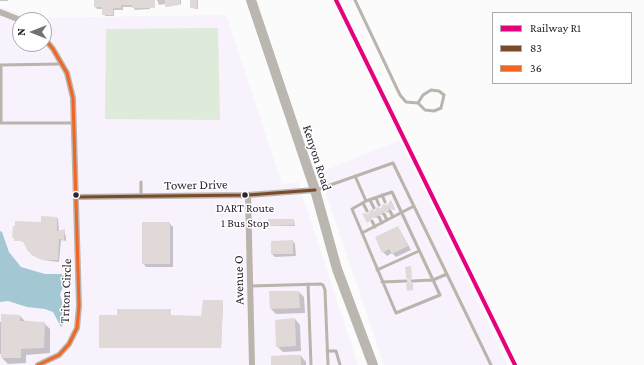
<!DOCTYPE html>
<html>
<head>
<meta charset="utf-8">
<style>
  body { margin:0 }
  #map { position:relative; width:644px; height:365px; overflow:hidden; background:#fbfbfb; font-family:"Crimson Pro",serif }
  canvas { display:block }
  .legend { position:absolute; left:492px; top:12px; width:140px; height:72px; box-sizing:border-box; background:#fff; border:1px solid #aba8ad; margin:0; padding:5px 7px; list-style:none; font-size:12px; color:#2c2531 }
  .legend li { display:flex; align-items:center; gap:8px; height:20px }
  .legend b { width:20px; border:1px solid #aba8ad }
  .north { position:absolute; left:12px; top:12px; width:40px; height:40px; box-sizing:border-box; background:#fff; border:1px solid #aba8ad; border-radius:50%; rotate:270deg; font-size:11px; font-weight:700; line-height:16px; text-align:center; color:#2c2531 }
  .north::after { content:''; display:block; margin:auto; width:14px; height:18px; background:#747078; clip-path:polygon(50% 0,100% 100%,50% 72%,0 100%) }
</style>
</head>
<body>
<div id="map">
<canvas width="644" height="365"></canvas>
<ul class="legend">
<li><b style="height:5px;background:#e5007d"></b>Railway R1</li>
<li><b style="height:5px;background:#7a4b2a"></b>83</li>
<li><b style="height:5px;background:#f26522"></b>36</li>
</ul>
<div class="north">N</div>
</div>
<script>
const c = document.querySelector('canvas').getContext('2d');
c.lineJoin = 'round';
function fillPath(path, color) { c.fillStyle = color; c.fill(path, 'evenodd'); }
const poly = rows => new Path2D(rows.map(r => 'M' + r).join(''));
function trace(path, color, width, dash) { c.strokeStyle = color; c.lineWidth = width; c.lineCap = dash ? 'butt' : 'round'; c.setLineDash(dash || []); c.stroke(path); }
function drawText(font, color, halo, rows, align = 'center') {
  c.font = font + ' "Crimson Pro",serif'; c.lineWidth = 3; c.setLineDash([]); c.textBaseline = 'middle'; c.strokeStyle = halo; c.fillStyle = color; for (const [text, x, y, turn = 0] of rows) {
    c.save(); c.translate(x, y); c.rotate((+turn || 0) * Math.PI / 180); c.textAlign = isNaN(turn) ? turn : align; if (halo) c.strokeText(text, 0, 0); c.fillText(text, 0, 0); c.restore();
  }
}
const built = poly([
  [0,7,10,10,29,18,226,15,282,184,298,182,358,365,0,365],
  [20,20,44,20,44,44,20,44],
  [400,140,508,365,384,365,319,173]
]);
const green = poly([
  [218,28,220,120,105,119,106,29]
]);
const water = poly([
  [0,231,2,232,9,252,21,267,45,274,61,274,65,277,64,285,60,294,65,314,64,324,61,327,53,312,45,309,27,307,8,301,0,302]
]);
const shadow = poly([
  [0,0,8,0,8,1,0,1],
  [113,0,149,0,150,9,135,10,133,7,123,7,123,10,114,10,114,16,105,16,103,9,97,9,95,7],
  [157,0,181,0,181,4,166,7,166,4,159,5],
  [191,0,198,0,198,9,191,8],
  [391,201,395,210,390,208,388,213,384,211,382,215,378,215,377,218,372,218,368,222,364,215,376,212,387,206],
  [57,218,58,219,59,232,64,230,66,237,66,241,61,240,59,262,43,260,36,257,25,242,15,240,42,223],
  [294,220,295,226,269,226],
  [169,223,173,227,173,267,146,267,143,263],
  [398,227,411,250,396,257,392,253,387,256,383,252],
  [293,241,295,244,296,256,275,257,272,254,272,242],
  [299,292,304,297,305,313,276,314,271,309],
  [223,302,221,348,100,348,118,316,171,310,171,316,202,317],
  [20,316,25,321,44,323,50,329,50,353,26,355,26,363,8,364,2,358,2,354,0,354,0,322],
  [295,319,300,325,301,351,283,352,277,346],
  [301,356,306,362,306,365,272,365]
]);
const building = poly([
  [94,0,155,0,155,8,132,8,132,5,121,5,121,8,113,8,113,15,102,15,102,7,94,7],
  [165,0,180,0,180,5,165,7],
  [190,0,197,0,197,8,190,8],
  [391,200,395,209,393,210,389,208,388,213,383,211,381,215,377,215,376,218,371,218,367,223,362,213,368,214,371,209,375,211,377,207,381,208,383,204,387,205],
  [41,216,57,217,57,231,65,229,64,240,59,239,58,260,44,260,33,256,27,250,23,241,14,241,14,238,12,238,13,226,15,226,15,221,41,222],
  [268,219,294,219,294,225,268,226],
  [142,222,170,222,170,264,142,264],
  [398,226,408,246,392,254,389,249,382,253,375,237],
  [293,240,293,254,271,254,271,241],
  [411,266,412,278,409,282,413,284,413,290,407,291,406,284,409,280,406,278,405,267],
  [269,291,299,291,300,308,270,309],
  [203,300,223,300,221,348,99,348,99,315,117,315,117,309,171,309,171,315,201,316],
  [1,314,20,315,20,321,45,322,44,348,21,349,21,358,1,358],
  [295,318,296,346,276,347,275,320],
  [288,355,301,355,301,365,271,365,271,356]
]);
const service = poly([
  [355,0,400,95,406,102,418,103,425,110,434,111,441,108,444,95,439,91,431,90,423,95,418,103],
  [0,65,60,64],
  [1,65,1,123,73,123],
  [355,176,366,201,392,192,433,280,447,274],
  [141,182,141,196],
  [316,190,393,163,491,365],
  [382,195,385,202],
  [376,198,379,205],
  [370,200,374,208],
  [366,201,352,209,396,313,440,295,433,280,412,281],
  [363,203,367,211],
  [390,211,393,217],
  [384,214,387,220],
  [379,217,382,223],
  [372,221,375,227],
  [362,233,414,206],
  [377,270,419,251],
  [382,282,406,281],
  [308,284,311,365],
  [250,286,321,284,323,285,325,290,328,365],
  [327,351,336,351,340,365]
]);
const minor = poly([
  [0,12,20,20],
  [248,195,252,365],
  [77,197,248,195,315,190],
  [38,365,59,355,69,344,77,328,79,306,73,98,67,73,53,49,44,38]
]);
const primary = poly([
  [251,0,315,190,337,269,373,365]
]);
const bus1 = poly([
  [77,197,248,195,315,190]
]);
const bus2 = poly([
  [38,365,59,355,69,344,77,328,79,306,73,98,67,73,53,49,44,38]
]);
const rail1 = poly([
  [336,0,515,365]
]);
const markers = [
  [76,195,3.5,"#2c2531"],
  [245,195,3.5,"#2c2531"]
];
const busNames = [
  ["DART Route",245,208],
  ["1 Bus Stop",245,223]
];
const streetNames = [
  ["Kenyon Road",317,158,72],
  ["Tower Drive",196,185,-1],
  ["Avenue O",239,280,-91],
  ["Triton Circle",66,291,-88]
];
fillPath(built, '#f7f2fb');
fillPath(green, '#deebda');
fillPath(water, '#a3c8d3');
fillPath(shadow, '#0003');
fillPath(building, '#e1d9d8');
trace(service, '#bab4ac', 3);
trace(minor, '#bab4ac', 6);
trace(primary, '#bbb6af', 10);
trace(bus1, '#7a4b2a', 3);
trace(bus2, '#f26522', 3);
trace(rail1, '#e5007d', 4);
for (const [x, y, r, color] of markers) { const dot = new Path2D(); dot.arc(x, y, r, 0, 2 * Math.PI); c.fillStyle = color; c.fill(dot); trace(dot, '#fff', 1.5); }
drawText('12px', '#2c2531', '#fff', busNames);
drawText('13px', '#2c2531', '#fff', streetNames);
</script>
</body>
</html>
